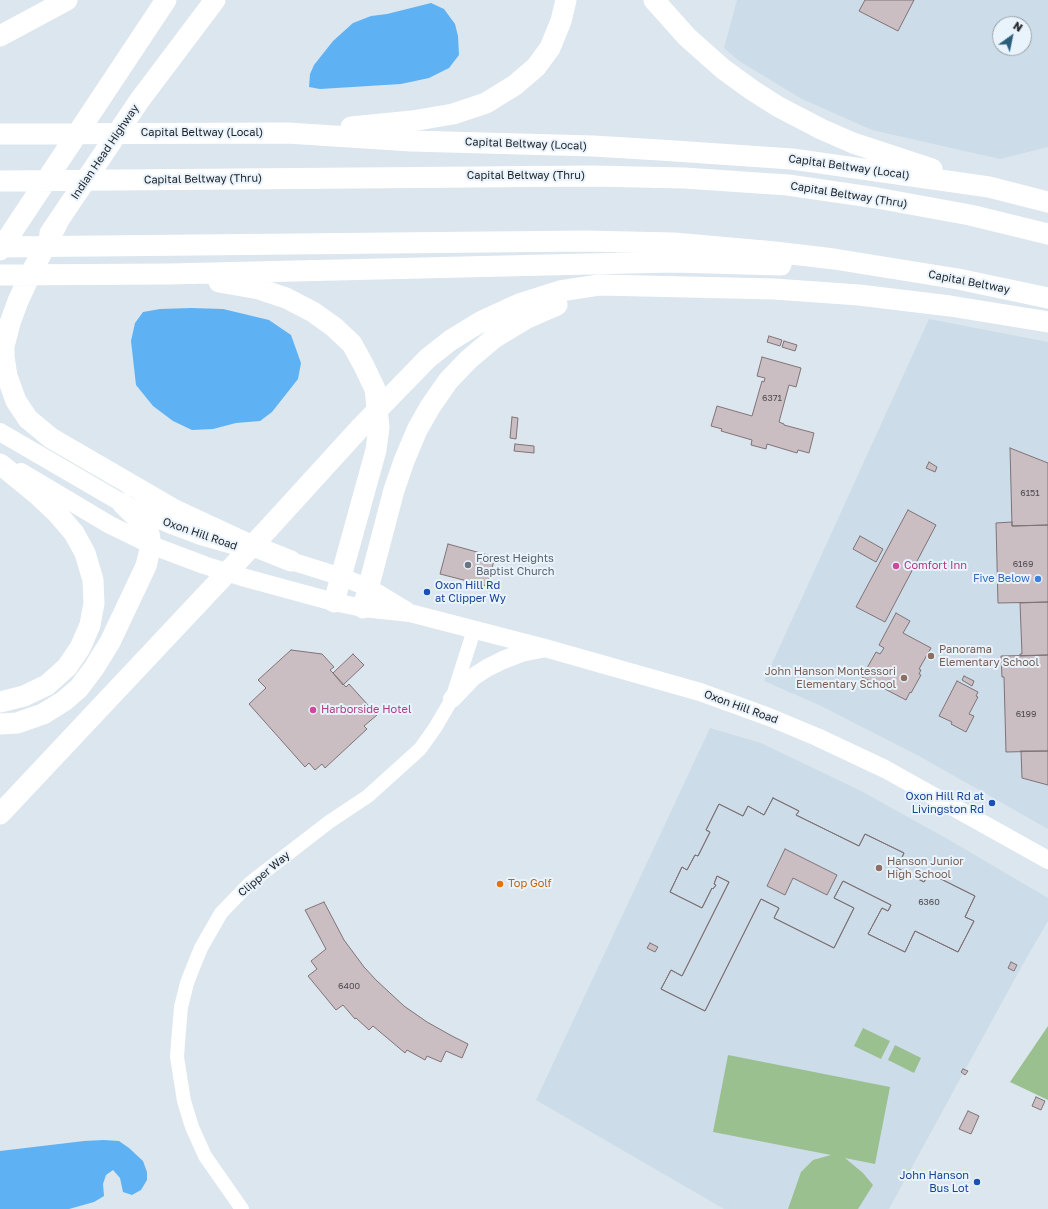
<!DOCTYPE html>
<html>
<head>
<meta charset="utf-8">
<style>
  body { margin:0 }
  #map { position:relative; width:1048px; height:1209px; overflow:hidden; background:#dce6ee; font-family:"Golos Text",sans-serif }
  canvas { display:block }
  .north { position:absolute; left:992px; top:16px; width:40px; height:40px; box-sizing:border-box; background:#e9f3fc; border:1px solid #9aa1a8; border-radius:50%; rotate:33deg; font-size:11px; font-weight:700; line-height:16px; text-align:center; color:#23262a }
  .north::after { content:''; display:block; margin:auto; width:14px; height:18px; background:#2c5f7c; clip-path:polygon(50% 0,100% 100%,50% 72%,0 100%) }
</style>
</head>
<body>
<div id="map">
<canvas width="1048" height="1209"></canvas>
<div class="north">N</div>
</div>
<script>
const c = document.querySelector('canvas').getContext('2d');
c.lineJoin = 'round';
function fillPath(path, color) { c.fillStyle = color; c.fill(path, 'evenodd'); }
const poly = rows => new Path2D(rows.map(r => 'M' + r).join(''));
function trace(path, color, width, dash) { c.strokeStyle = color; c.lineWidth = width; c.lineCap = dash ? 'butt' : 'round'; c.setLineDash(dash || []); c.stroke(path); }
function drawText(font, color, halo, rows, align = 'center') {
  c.font = font + ' "Golos Text",sans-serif'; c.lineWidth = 4; c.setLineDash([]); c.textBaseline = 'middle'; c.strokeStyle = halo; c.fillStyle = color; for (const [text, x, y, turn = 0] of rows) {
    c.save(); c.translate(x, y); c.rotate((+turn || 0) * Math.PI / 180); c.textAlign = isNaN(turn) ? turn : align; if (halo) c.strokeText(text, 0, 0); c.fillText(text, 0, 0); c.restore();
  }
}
const built = poly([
  [737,0,1048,0,1048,147,1000,159,872,130,802,99,739,61,724,48],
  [1000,24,1024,24,1024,48,1000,48],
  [929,319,1048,342,1048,829,919,756,819,705,764,681],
  [710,728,761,743,861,791,951,841,1048,898,1048,921,1023,964,889,1209,724,1209,536,1100]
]);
const green = poly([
  [1048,1026,1048,1100,1010,1082],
  [863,1028,890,1041,881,1059,854,1046],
  [895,1045,921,1058,914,1073,888,1060],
  [728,1055,890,1087,875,1164,845,1158,863,1173,873,1185,858,1209,788,1209,801,1172,813,1160,831,1155,713,1132]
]);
const water = poly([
  [431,3,444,9,455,24,458,36,459,55,449,68,429,78,401,84,320,89,309,87,310,74,314,65,333,41,353,23,371,16,387,14],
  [191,308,223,309,269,320,291,335,301,363,298,379,272,412,260,421,236,423,213,429,192,430,173,421,153,406,136,385,131,341,135,323,143,312,160,309],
  [104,1140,119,1141,129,1148,143,1161,147,1172,147,1180,141,1190,132,1195,123,1192,120,1178,113,1170,106,1175,103,1184,104,1196,94,1202,69,1209,0,1209,0,1151,84,1141]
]);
const building = poly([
  [865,0,914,0,898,31,859,11,865,0],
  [769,336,782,340,780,346,767,342,769,336],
  [784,341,797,345,795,351,782,347,784,341],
  [762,357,801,368,796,387,789,385,779,422,784,424,784,425,814,433,809,453,798,450,797,453,767,444,766,449,751,445,752,440,721,431,722,429,711,426,717,406,752,416,762,381,764,382,765,378,757,376,762,357],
  [512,417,518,418,516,439,510,438,512,417],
  [515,444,534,446,534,453,514,451,515,444],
  [1010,448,1048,463,1048,525,1012,526,1010,448],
  [929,462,937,467,935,472,926,468,929,462],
  [908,510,936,525,885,622,856,607,908,510],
  [1012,522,1012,526,1048,525,1048,602,998,603,996,523,1012,522],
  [860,536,883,549,876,562,853,549,860,536],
  [448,544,495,557,487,586,440,574,448,544],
  [1048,602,1048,655,1020,656,1020,654,1022,654,1020,603,1048,602],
  [896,613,910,621,903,633,931,648,919,669,921,670,919,674,921,675,911,693,910,692,906,700,862,677,876,652,880,654,884,648,879,645,896,613],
  [291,650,322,654,334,667,330,670,333,673,346,687,349,684,377,715,364,726,367,729,325,768,322,764,315,770,309,763,305,767,249,704,266,688,258,680,291,650],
  [353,654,364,665,343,685,333,673,353,654],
  [1048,655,1048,751,1006,752,1004,677,1002,677,1001,656,1048,655],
  [964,676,974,681,972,686,962,680,964,676],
  [957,681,978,692,976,696,978,697,969,714,974,716,966,732,951,724,952,722,939,716,957,681],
  [1021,751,1048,751,1048,785,1022,778,1021,751],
  [773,798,799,811,796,815,859,846,865,834,904,853,897,868,924,882,929,873,975,896,965,917,974,921,958,952,915,931,905,952,868,934,882,908,888,911,891,905,843,881,834,898,854,908,834,948,774,918,779,908,761,899,705,1011,661,989,671,970,682,976,729,882,717,876,714,884,716,885,713,889,712,888,702,908,670,892,682,867,687,870,695,855,698,856,710,832,706,830,719,804,743,816,748,806,764,815,773,798],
  [785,849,837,875,827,895,793,878,785,895,767,886,785,849],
  [773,798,799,811,796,815,859,846,865,834,904,853,897,868,924,882,929,873,975,896,965,917,974,921,958,952,915,931,905,952,868,934,882,908,888,911,891,905,843,881,834,898,854,908,834,948,774,918,779,908,761,899,705,1011,661,989,671,970,682,976,729,882,717,876,714,884,716,885,713,889,712,888,702,908,670,892,682,867,687,870,695,855,698,856,710,832,706,830,719,804,743,816,748,806,764,815,773,798],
  [324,902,344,940,364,967,376,980,404,1006,427,1022,452,1036,468,1044,462,1058,446,1051,441,1062,427,1056,425,1060,407,1050,405,1053,373,1026,369,1030,356,1018,355,1019,343,1005,336,1010,308,976,317,969,311,961,326,949,305,910,324,902],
  [650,943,658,947,655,952,647,948,650,943],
  [1011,962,1017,965,1014,971,1008,968,1011,962],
  [963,1069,968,1071,965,1075,961,1072,963,1069],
  [1036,1097,1045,1101,1041,1110,1032,1106,1036,1097],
  [968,1111,979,1116,971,1134,959,1129,968,1111]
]);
const minor = poly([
  [242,1209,205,1156,192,1127,184,1101,177,1057,178,1043,181,1007,187,983,194,965,201,948,221,913,250,883,329,822,368,796,420,749,435,728,452,699,474,630]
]);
const major = poly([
  [0,432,122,503,169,524,201,536,236,546],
  [21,472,110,525,151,545,204,565,242,577,334,602,363,608,410,613,545,648,700,692,769,717,817,737,885,769,1048,860],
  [278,557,342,577,369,588,407,611],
  [452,699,473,677,487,668,503,660,521,653,541,649]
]);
const highway = poly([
  [654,0,687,37,723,69,752,90,777,106,821,129,853,143,932,169],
  [0,36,67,0],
  [351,127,412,121,453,114,486,103,515,85,536,67,550,48,561,21,566,0],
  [0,134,288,133,411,141,593,146,660,150,792,159,989,187,1048,202],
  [0,181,591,176,684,178,788,185,877,198,970,215,1048,234],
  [58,222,32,271,18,301,10,323,4,346,4,357,7,376,16,401,28,419,51,438,175,510,246,543,291,561],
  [50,233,139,101,215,0],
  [0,247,585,241,674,243,775,252,834,259,958,279,1048,298],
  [0,250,166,0],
  [0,275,169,274,673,262,781,265],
  [219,282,259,289,286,298,313,312,334,327,352,344,364,366,375,389,379,427,376,450,334,602],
  [0,464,38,495,56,512,74,533,85,553,93,580,94,603,90,625,80,648,67,667,47,685,24,696,0,702],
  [363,608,394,490,404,461,417,430,430,407,448,381,468,360,494,338,527,318,557,305],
  [0,724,17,723,43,714,64,701,79,688,94,668,110,642,146,566,151,545,149,534,140,521,122,503],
  [0,814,268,529,360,428,428,358,451,340,482,321,519,304,560,291,599,285,774,289,859,295,950,306,1048,322]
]);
const markers = [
  [468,565,4,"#6b7280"],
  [896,566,4,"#d1479c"],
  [1038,579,4,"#3f7fe0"],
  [427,592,4,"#1a4fb4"],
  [931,656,4,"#8d6e63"],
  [904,678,4,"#8d6e63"],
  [313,710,4,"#d1479c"],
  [992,803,4,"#1a4fb4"],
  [879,868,4,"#8d6e63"],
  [500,884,4,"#e8710a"],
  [977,1182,4,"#1a4fb4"]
];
const numberNames = [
  ["6371",772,398],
  ["6151",1030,493],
  ["6169",1023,564],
  ["6199",1026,714],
  ["6360",929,902],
  ["6400",349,986]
];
const streetNames = [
  ["Capital Beltway (Local)",202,133],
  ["Capital Beltway (Local)",526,144,2],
  ["Indian Head Highway",105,152,-56],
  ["Capital Beltway (Local)",849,167,8],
  ["Capital Beltway (Thru)",526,176],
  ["Capital Beltway (Thru)",203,179,-1],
  ["Capital Beltway (Thru)",849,195,9],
  ["Capital Beltway",969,282,11],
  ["Oxon Hill Road",200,534,19],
  ["Oxon Hill Road",741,707,20],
  ["Clipper Way",264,874,-40]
];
const worshipNames = [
  ["Forest Heights",476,559],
  ["Baptist Church",476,572]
];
const hotelNames = [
  ["Comfort Inn",904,566],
  ["Harborside Hotel",321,710]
];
const shopNames = [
  ["Five Below",1030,579]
];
const transitNames = [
  ["Oxon Hill Rd",435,586,"left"],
  ["at Clipper Wy",435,599,"left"],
  ["Oxon Hill Rd at",984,797],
  ["Livingston Rd",984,810],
  ["John Hanson",969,1176],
  ["Bus Lot",969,1189]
];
const educationNames = [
  ["Panorama",939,650],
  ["Elementary School",939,663],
  ["John Hanson Montessori",896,672,"right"],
  ["Elementary School",896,685,"right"],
  ["Hanson Junior",887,862],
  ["High School",887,875]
];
const foodNames = [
  ["Top Golf",508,884]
];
fillPath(built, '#ccdce9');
fillPath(green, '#9ac08f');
fillPath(water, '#5eb2f3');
fillPath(building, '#cbbec2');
trace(building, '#7f7377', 1);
trace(minor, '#fff', 14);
trace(major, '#fff', 18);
trace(highway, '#fff', 21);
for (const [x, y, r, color] of markers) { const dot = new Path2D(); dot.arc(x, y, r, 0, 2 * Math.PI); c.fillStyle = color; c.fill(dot); trace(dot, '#e9f3fc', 1.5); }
drawText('9px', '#4d4c50', null, numberNames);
drawText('11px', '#23262a', '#e9f3fc', streetNames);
drawText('11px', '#5b616d', '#e9f3fc', worshipNames, 'left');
drawText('11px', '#b23c85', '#e9f3fc', hotelNames, 'left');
drawText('11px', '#366cbe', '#e9f3fc', shopNames, 'right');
drawText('11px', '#164399', '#e9f3fc', transitNames, 'right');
drawText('11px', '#785e54', '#e9f3fc', educationNames, 'left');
drawText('11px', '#c56008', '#e9f3fc', foodNames, 'left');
</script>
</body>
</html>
